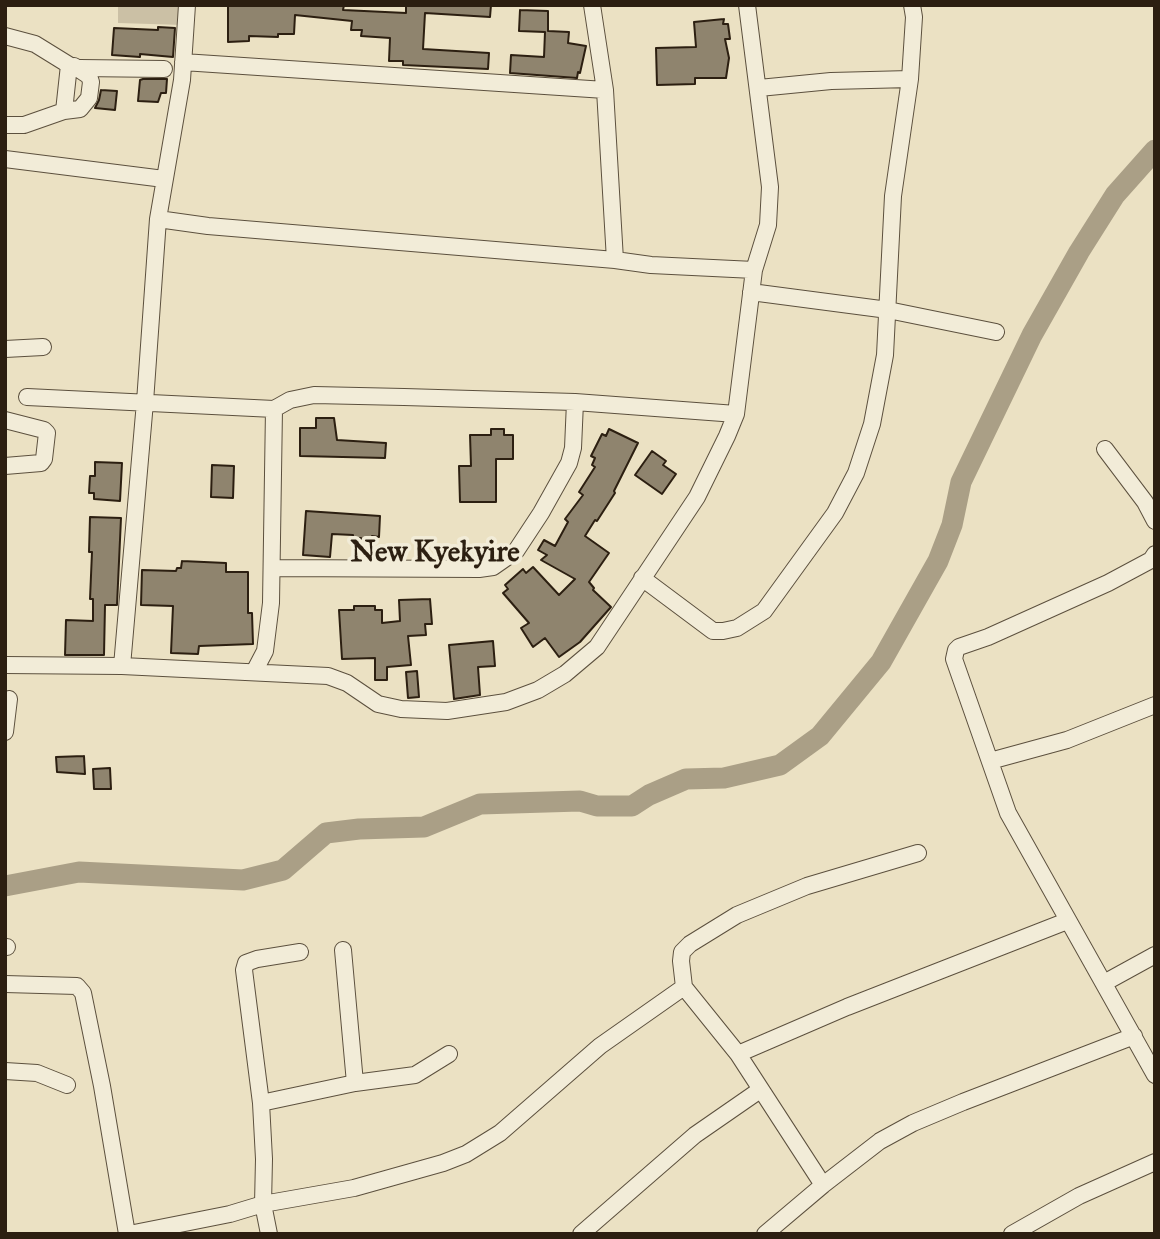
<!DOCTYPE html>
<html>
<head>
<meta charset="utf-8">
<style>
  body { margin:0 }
  #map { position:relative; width:1160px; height:1239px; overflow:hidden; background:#ebe1c3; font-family:"IM FELL Great Primer",serif }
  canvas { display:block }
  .frame { position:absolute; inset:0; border:7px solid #2c1f11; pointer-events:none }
</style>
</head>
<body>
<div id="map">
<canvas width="1160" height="1239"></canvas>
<div class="frame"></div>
</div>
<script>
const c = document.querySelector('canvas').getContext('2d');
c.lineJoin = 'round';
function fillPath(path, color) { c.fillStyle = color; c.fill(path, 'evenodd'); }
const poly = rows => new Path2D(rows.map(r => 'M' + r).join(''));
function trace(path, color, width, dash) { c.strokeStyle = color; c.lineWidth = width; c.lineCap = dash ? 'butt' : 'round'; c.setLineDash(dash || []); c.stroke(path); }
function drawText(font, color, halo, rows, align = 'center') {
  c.font = font + ' "IM FELL Great Primer",serif'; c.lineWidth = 7; c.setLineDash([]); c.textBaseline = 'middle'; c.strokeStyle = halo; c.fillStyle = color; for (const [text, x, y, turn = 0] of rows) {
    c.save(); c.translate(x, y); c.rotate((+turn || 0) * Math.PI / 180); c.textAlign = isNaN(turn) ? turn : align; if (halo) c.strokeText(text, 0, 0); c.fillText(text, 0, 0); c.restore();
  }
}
const green = poly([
  [118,5,183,5,183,25,118,23]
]);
const river = poly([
  [5,886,79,872,243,880,283,870,326,833,359,829,424,827,480,804,580,801,597,806,632,806,649,795,686,779,724,778,780,765,820,736,881,662,938,561,952,525,961,482,1032,335,1079,252,1115,195,1155,150]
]);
const building = poly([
  [228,5,344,5,343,10,406,13,406,5,491,5,490,17,425,13,423,49,489,53,488,69,403,65,403,61,389,61,390,38,361,36,362,30,351,30,352,21,295,15,294,34,278,34,278,37,249,36,249,41,228,42,228,5],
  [520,10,548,11,548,31,569,32,568,43,586,46,580,73,578,72,577,78,510,73,511,55,544,57,545,32,519,31,520,10],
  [724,19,723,24,728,24,730,39,725,39,729,58,726,78,695,78,695,84,657,85,656,48,696,47,694,22,724,19],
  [158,27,175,28,173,57,140,54,140,57,112,55,114,28,158,30,158,27],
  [143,79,167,79,166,93,161,93,158,102,138,101,140,80,143,79],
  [101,90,117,91,115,110,95,108,99,100,101,90],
  [316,418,334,418,337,440,386,443,385,458,300,456,300,428,316,428,316,418],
  [491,429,504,429,504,435,513,435,513,459,496,459,496,502,460,502,459,466,471,466,470,435,491,435,491,429],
  [609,429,638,443,614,491,615,493,597,521,595,520,585,536,609,553,589,582,594,588,593,590,611,607,580,642,559,657,545,638,533,647,521,628,529,623,503,593,508,589,505,585,523,569,526,573,533,567,559,595,575,579,541,560,547,555,538,550,544,540,555,546,568,522,565,519,583,495,579,492,595,467,592,465,595,458,591,456,602,434,606,436,609,429],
  [652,451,666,461,663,465,676,474,662,494,635,475,652,451],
  [95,462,122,463,120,501,94,499,94,493,89,493,90,476,95,476,95,462],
  [212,465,234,466,233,498,211,497,212,465],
  [306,511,380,516,379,537,372,536,372,542,361,541,361,538,353,538,353,535,332,534,330,557,303,555,306,511],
  [90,517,121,518,117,605,105,605,104,655,65,655,66,620,93,621,93,599,90,599,92,552,89,552,90,517],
  [182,561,226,563,226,572,248,572,248,613,252,613,253,644,199,646,198,654,171,653,173,606,141,605,142,570,176,571,177,568,181,568,182,561],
  [430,599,432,624,425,624,426,635,408,636,411,665,387,667,387,680,375,680,375,658,342,659,339,610,354,610,354,606,375,606,375,610,382,610,382,623,400,621,399,600,430,599],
  [493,641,495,666,478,667,480,695,454,699,449,645,493,641],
  [417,671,419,697,408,698,406,672,417,671],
  [84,756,85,774,57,772,56,757,84,756],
  [110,768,111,789,94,789,93,769,110,768]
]);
const minor = poly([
  [592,5,605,90,615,260],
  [5,36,35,44,69,65,64,111,24,125,5,125],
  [183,62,605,90],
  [80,68,164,69],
  [759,88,831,81,910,79],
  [64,111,80,109,89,98,91,82,89,76,74,66],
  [5,159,164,179],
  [158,219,208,226,615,260,651,265,754,270,768,225,770,187,747,5],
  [751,292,888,310,996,332],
  [5,349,43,347],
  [27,397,274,409,290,400,314,395,404,397,575,402,736,414],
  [5,420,44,430,47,433,44,459,41,463,5,466],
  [1105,449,1145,502,1155,521],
  [1155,554,1151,560,1108,583,988,637,959,647,956,650,954,659,1008,813,1155,1075],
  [272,568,479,569,493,567,516,551,541,513,569,463,573,448,575,402],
  [642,578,713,631,723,631,737,628,764,611,835,513,856,473,872,424,885,355,893,196,910,79,914,17,912,5],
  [5,665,122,666,328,676,347,683,378,704,401,709,447,711,506,702,538,690,565,674,597,647,697,497,727,436,736,414,754,270],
  [122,666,145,402,158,219,182,80,187,5],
  [254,672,265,651,271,603,274,409],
  [5,732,9,699],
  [990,761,1067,740,1155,705],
  [5,947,7,947],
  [343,950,355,1083],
  [1104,983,1155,955],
  [5,984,77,986,83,993,102,1086,127,1234],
  [738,1054,847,1007,1067,921],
  [5,1071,37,1073,67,1085],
  [261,1103,355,1083,415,1075,449,1054],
  [823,1185,738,1054,684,987,681,961,682,952,690,944,737,915,807,886,918,853],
  [129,1234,230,1214,263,1204,354,1188,443,1163,466,1154,500,1133,600,1046,684,987],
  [269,1234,263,1204,264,1159,261,1103,244,970,246,963,257,959,300,952],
  [581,1234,695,1135,760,1090],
  [765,1234,823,1185,880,1141,913,1123,963,1102,1134,1036],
  [1012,1234,1079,1196,1155,1162]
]);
const quarterNames = [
  ["New Kyekyire",435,554]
];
fillPath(green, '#cbc0a5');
trace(river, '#aa9f86', 21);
fillPath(building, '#8f846e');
trace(building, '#2c1f11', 2);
trace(minor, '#5c503e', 18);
trace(minor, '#f2ecd8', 16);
drawText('bold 30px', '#2c1f11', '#f2ecd8', quarterNames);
</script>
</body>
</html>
